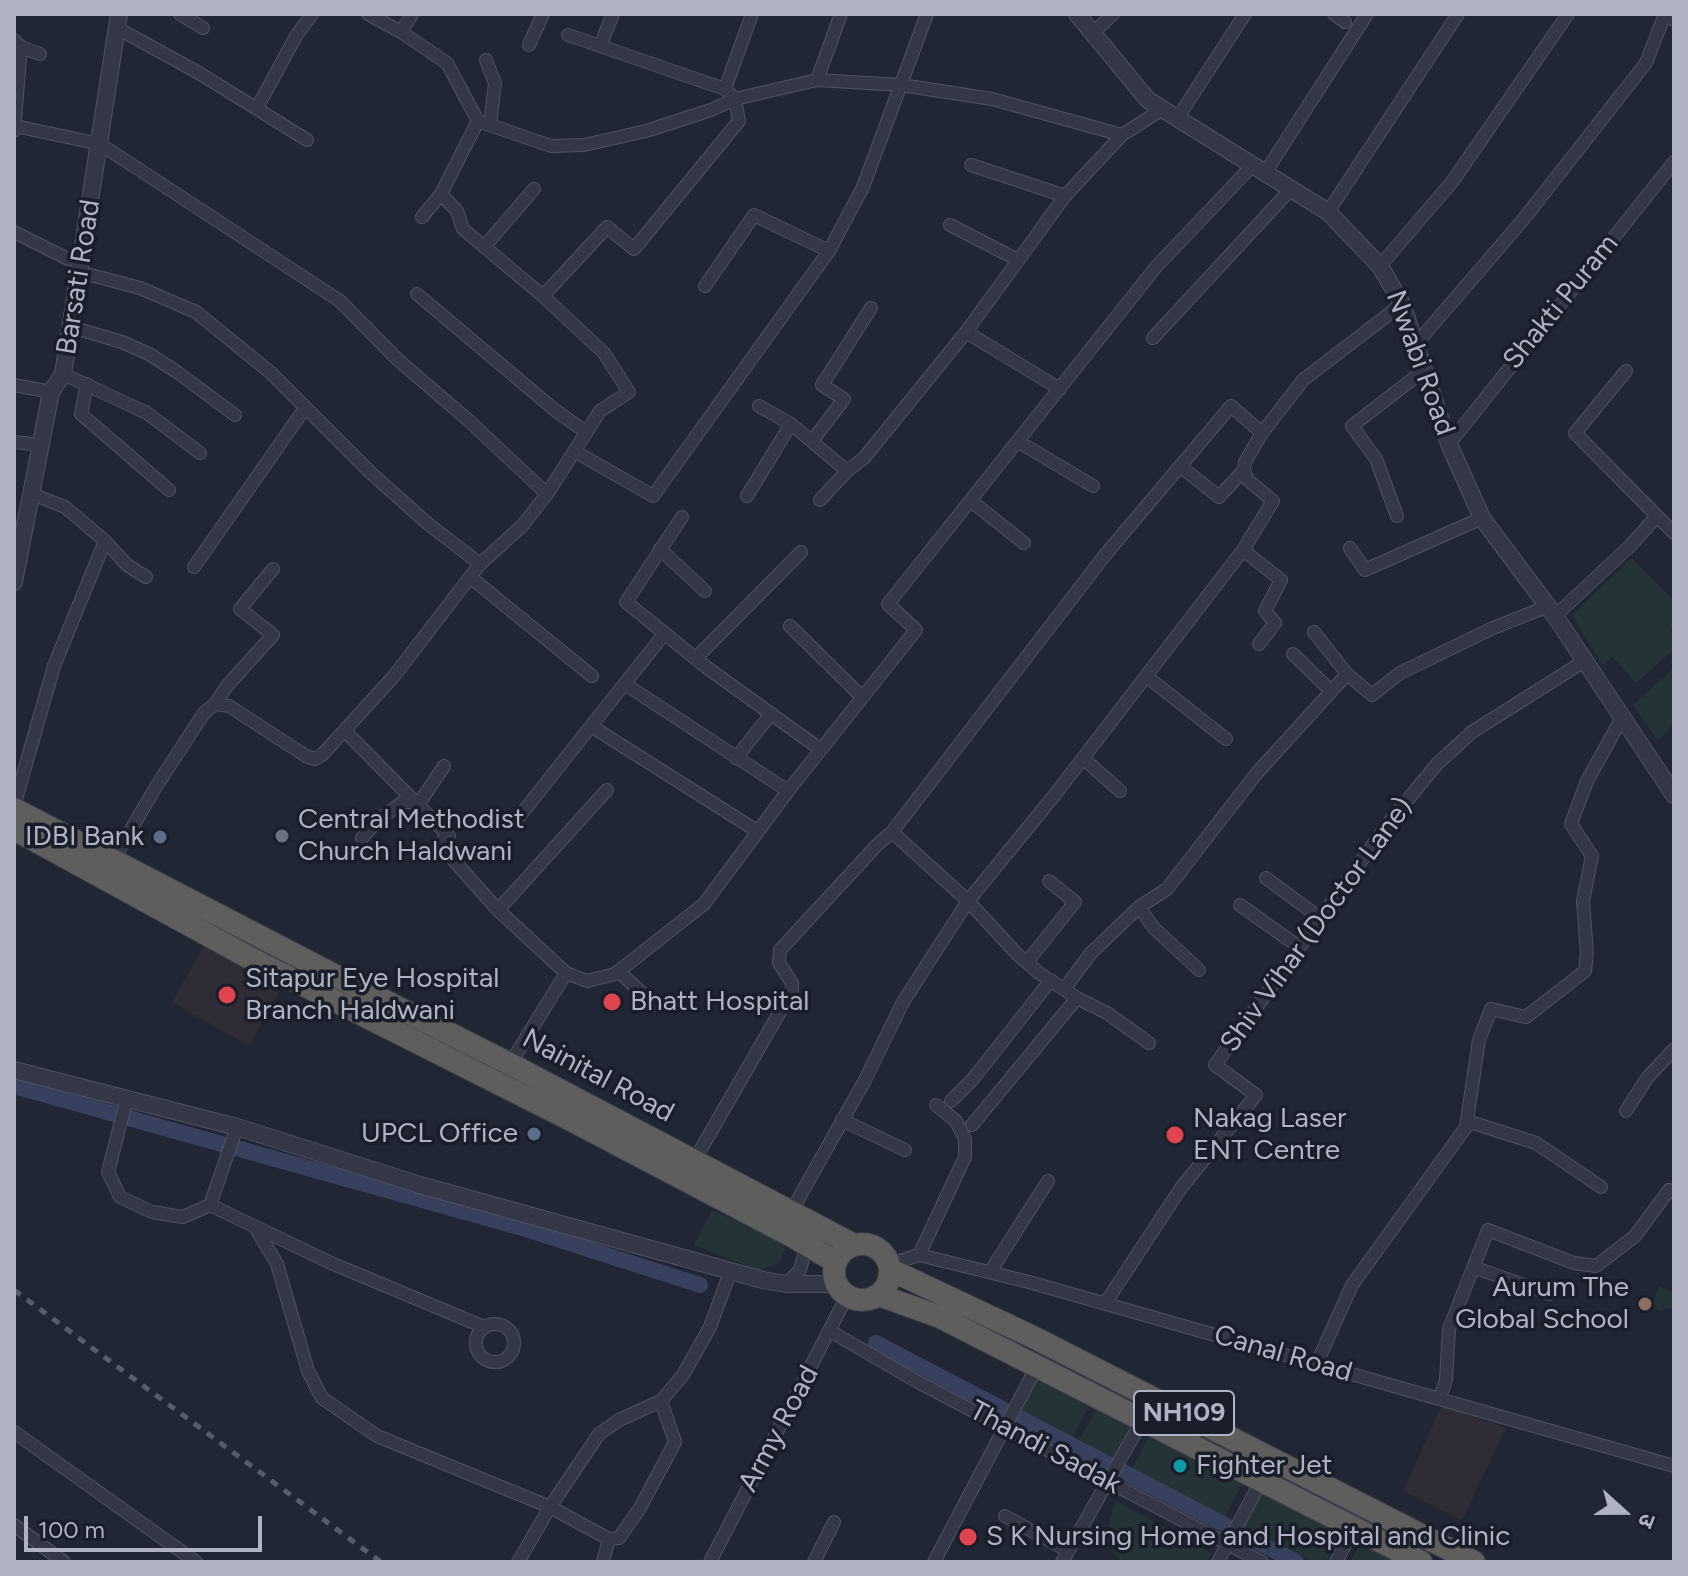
<!DOCTYPE html>
<html>
<head>
<meta charset="utf-8">
<style>
  body { margin:0 }
  #map { position:relative; width:1688px; height:1576px; overflow:hidden; background:#212635; font-family:Figtree,"Noto Sans Devanagari",sans-serif }
  canvas { display:block }
  .frame { position:absolute; inset:0; border:16px solid #afb3c3; pointer-events:none }
  .north { position:absolute; left:1584px; top:1472px; width:80px; height:80px; -webkit-text-stroke:6px #1a1e2a; paint-order:stroke; rotate:111deg; font-size:22px; font-weight:700; line-height:32px; text-align:center; color:#afb3c3 }
  .north::after { content:''; display:block; margin:auto; width:28px; height:36px; background:#afb3c3; clip-path:polygon(50% 0,100% 100%,50% 72%,0 100%) }
  .scale { position:absolute; left:24px; top:1516px; width:238px; height:36px; box-sizing:border-box; border:4px solid #afb3c3; border-top:0; padding-left:10px; font-size:24px; line-height:28px; white-space:nowrap; color:#afb3c3; -webkit-text-stroke:6px #1a1e2a; paint-order:stroke }
</style>
</head>
<body>
<div id="map">
<canvas width="1688" height="1576"></canvas>
<div class="frame"></div>
<div class="north">उ</div>
<div class="scale">100 m</div>
</div>
<script>
const c = document.querySelector('canvas').getContext('2d');
c.lineJoin = 'round';
function fillPath(path, color) { c.fillStyle = color; c.fill(path, 'evenodd'); }
const poly = rows => new Path2D(rows.map(r => 'M' + r).join(''));
function trace(path, color, width, dash) { c.strokeStyle = color; c.lineWidth = width; c.lineCap = dash ? 'butt' : 'round'; c.setLineDash(dash || []); c.stroke(path); }
function drawText(font, color, halo, rows, align = 'center') {
  c.font = font + ' Figtree,sans-serif'; c.lineWidth = 7; c.setLineDash([]); c.textBaseline = 'middle'; c.strokeStyle = halo; c.fillStyle = color; for (const [text, x, y, turn = 0] of rows) {
    c.save(); c.translate(x, y); c.rotate((+turn || 0) * Math.PI / 180); c.textAlign = isNaN(turn) ? turn : align; if (halo) c.strokeText(text, 0, 0); c.fillText(text, 0, 0); c.restore();
  }
}
const medical = poly([
  [204,946,281,988,249,1046,172,1002],
  [1442,1405,1506,1428,1462,1520,1403,1491]
]);
const green = poly([
  [1632,558,1674,601,1674,625,1670,631,1674,636,1674,649,1636,683,1613,657,1602,665,1572,615],
  [1674,668,1674,724,1658,741,1633,705],
  [712,1210,783,1243,785,1250,780,1263,758,1270,694,1245],
  [1659,1286,1674,1293,1673,1307,1661,1311,1652,1306],
  [1039,1374,1091,1402,1072,1438,1020,1411],
  [1099,1405,1135,1424,1114,1459,1079,1440],
  [1150,1434,1243,1481,1225,1518,1131,1470],
  [1261,1491,1343,1533,1327,1562,1313,1562,1244,1526],
  [1115,1500,1213,1554,1204,1562,1122,1562,1113,1552,1108,1529],
  [1360,1544,1395,1562,1350,1562]
]);
const canal = poly([
  [14,1086,519,1227,700,1285],
  [876,1343,1296,1562]
]);
const minor = poly([
  [180,14,203,28],
  [368,14,401,32,447,63,478,121,551,146,584,145,646,131,711,110,735,99,817,80,901,85,992,99,1122,135],
  [1334,14,1345,22],
  [117,28,199,73,307,140],
  [401,32,412,14],
  [1092,34,1113,14],
  [14,40,21,47,40,54],
  [529,45,543,14],
  [600,46,613,14],
  [486,60,495,83,490,125],
  [817,80,841,14],
  [725,89,752,14],
  [257,108,296,36,312,14],
  [1177,119,1245,14],
  [15,126,100,144,340,301,397,359,468,420,547,494],
  [14,131,21,47],
  [971,165,1065,196],
  [1265,173,1367,14],
  [1328,212,1458,14],
  [422,217,441,194,478,121],
  [950,225,1016,259],
  [14,232,68,259,81,259],
  [484,247,534,189],
  [1380,266,1452,182,1568,14],
  [79,272,140,288,196,312,271,373,371,473,427,523,480,564],
  [705,286,754,215,829,251],
  [417,294,556,411,586,432],
  [543,296,607,227,634,249,739,121,735,99,725,89,568,35],
  [71,327,122,342,149,354,177,372,235,415],
  [966,332,1060,389],
  [1153,338,1291,189],
  [1416,344,1522,221,1646,63,1665,14,1674,20],
  [63,374,147,413,200,453],
  [87,384,81,414,169,490],
  [14,385,51,392],
  [759,406,791,424],
  [813,440,844,399,822,385,871,308],
  [14,442,42,445],
  [1019,442,1093,486],
  [1449,444,1674,162],
  [574,451,653,496,829,251,863,187,927,14],
  [1180,466,1219,497,1244,470],
  [32,494,65,507,105,541,127,565,146,577],
  [747,496,791,424,847,471,864,458,966,332,1065,196,1122,135,1161,110],
  [820,500,847,471],
  [971,501,1024,543],
  [1397,516,1376,459,1352,426,1423,371],
  [1657,516,1674,533],
  [682,517,626,602,706,667,820,749],
  [1350,548,1365,570,1482,518],
  [660,549,705,591],
  [1243,550,1281,580,1265,611,1275,623,1259,644],
  [194,567,305,408],
  [470,577,592,676],
  [1555,616,1630,546,1657,516,1575,433,1626,371],
  [790,626,862,697],
  [1314,632,1347,674],
  [665,633,591,726,757,831],
  [1293,654,1331,691],
  [696,658,801,552],
  [1146,676,1226,739],
  [625,684,788,791],
  [215,704,227,686,273,635,240,609,273,569],
  [345,731,415,802],
  [736,758,771,714],
  [1083,758,1120,791],
  [418,805,444,766],
  [14,806,54,666,105,541],
  [519,817,591,726],
  [362,838,378,820,403,802,415,802,449,836,439,844,498,910,566,973],
  [113,860,157,785,204,713,215,704,229,706,306,756,315,759,322,755,394,676,480,564,522,526,547,494,600,411,629,392,604,353,543,296,463,229,457,211,441,194],
  [1266,878,1320,918],
  [1240,905,1299,947],
  [1139,907,1153,927,1199,970],
  [498,910,607,790],
  [1027,962,1075,902,1049,881],
  [618,971,655,1005],
  [1065,988,1091,953,1139,907,1167,889,1256,774,1347,674,1372,695,1400,673,1493,628,1546,607],
  [1077,998,1107,1013,1149,1043],
  [510,1064,566,973,587,981,615,974,704,904,788,791,916,630,888,604,1156,267,1252,166],
  [127,1098,108,1172,120,1197,152,1212,183,1217,210,1205],
  [951,1101,973,1079,1051,980],
  [1626,1111,1647,1078,1674,1049],
  [842,1120,905,1150],
  [1467,1121,1536,1143,1601,1187],
  [972,1125,1077,998,1039,973,1017,954,968,901,892,832,1105,555,1231,406,1262,433],
  [237,1127,210,1205,331,1263,484,1327],
  [694,1161,792,991,792,983,779,963,780,950,877,845,892,832],
  [791,1212,865,1080,903,1002,968,901,1053,797,1243,550,1273,501,1248,480,1244,470,1245,462,1262,433,1303,380,1402,304],
  [255,1227,277,1264,308,1371,322,1398,377,1436,550,1507,609,1539,619,1538,640,1508,675,1442,661,1401],
  [919,1255,965,1157,965,1139,956,1121,936,1105],
  [890,1264,919,1255,1029,1282,1674,1466],
  [1473,1267,1549,1294],
  [990,1272,1048,1181],
  [786,1284,800,1270,807,1244],
  [1106,1302,1181,1188,1256,1095,1215,1065,1387,825,1437,764,1472,732,1586,660],
  '476 1343a19 19 0 1 1 38 0a19 19 0 1 1-38 0Z',
  [830,1331,916,1381,1262,1562],
  [1316,1365,1352,1285,1466,1127,1479,1040,1491,1009,1526,1017,1585,971,1587,953,1583,901,1592,856,1571,824,1587,781,1623,716],
  [1440,1397,1446,1380,1449,1329,1488,1230,1574,1263,1596,1266,1635,1236,1669,1190,1674,1192],
  [14,1432,196,1562],
  [1005,1516,1068,1551],
  [14,1525,64,1562],
  [518,1562,550,1507,599,1434,619,1420,661,1401,683,1375,710,1327,731,1270],
  [603,1562,609,1539],
  [710,1562,847,1296],
  [814,1562,834,1522],
  [934,1562,1037,1366],
  [1062,1562,1142,1421],
  [1218,1562,1261,1481],
  [1336,1562,1354,1528]
]);
const tertiary = poly([
  [1077,14,1148,100,1328,212,1380,266,1402,304,1449,444,1482,518,1555,616,1674,795],
  [14,582,51,392,63,374,119,14],
  [14,1070,237,1127,420,1185,763,1280,786,1284,835,1284]
]);
const trunk = poly([
  [14,809,357,987,510,1064,854,1245],
  [14,829,248,957,571,1120,792,1236,836,1262],
  '834 1272a28 28 0 1 1 56 0a28 28 0 1 1-56 0Z',
  [891,1270,1033,1337,1474,1562],
  [879,1295,940,1317,1421,1562]
]);
const rail = poly([
  [14,1290,381,1562]
]);
const markers = [
  [282,836,8,"#6b7280"],
  [160,837,8,"#5c6f8a"],
  [227,995,10,"#e0444e"],
  [612,1002,10,"#e0444e"],
  [534,1134,8,"#5c6f8a"],
  [1175,1135,10,"#e0444e"],
  [1645,1304,8,"#8d6e63"],
  [1180,1466,8,"#0f9aa8"],
  [968,1537,10,"#e0444e"]
];
const shields = [
  [1184,1413,100]
];
const shieldNames = [
  ["NH109",1184,1413]
];
const streetNames = [
  ["Barsati Road",79,277,-81],
  ["Shakti Puram",1561,302,-51],
  ["Nwabi Road",1420,363,70],
  ["Shiv Vihar (Doctor Lane)",1317,925,-54],
  ["Nainital Road",598,1076,28],
  ["Canal Road",1283,1354,16],
  ["Army Road",779,1429,-62],
  ["Thandi Sadak",1045,1448,28]
];
const poiNames = [
  ["Central Methodist",298,820],
  ["Church Haldwani",298,852],
  ["IDBI Bank",144,837,"right"],
  ["Sitapur Eye Hospital",245,979],
  ["Branch Haldwani",245,1011],
  ["Bhatt Hospital",630,1002],
  ["Nakag Laser",1193,1119],
  ["ENT Centre",1193,1151],
  ["UPCL Office",518,1134,"right"],
  ["Aurum The",1629,1288,"right"],
  ["Global School",1629,1320,"right"],
  ["Fighter Jet",1196,1466],
  ["S K Nursing Home and Hospital and Clinic",986,1537]
];
fillPath(medical, '#2f2c37');
fillPath(green, '#243337');
trace(canal, '#37405d', 16);
trace(minor, '#4f5361', 14);
trace(tertiary, '#4f5361', 18);
trace(trunk, '#3c404d', 24);
trace(minor, '#343846', 12);
trace(tertiary, '#343846', 16);
trace(trunk, '#5e5e5c', 22);
trace(rail, '#565c6d', 5, [8, 8]);
for (const [x, y, r, color] of markers) { const dot = new Path2D(); dot.arc(x, y, r, 0, 2 * Math.PI); c.fillStyle = color; c.fill(dot); trace(dot, '#1a1e2a', 3); }
for (const [x, y, w] of shields) { const box = new Path2D(); box.roundRect(x - w / 2, y - 22, w, 44, 6); c.fillStyle = '#1a1e2a'; c.fill(box); trace(box, '#afb3c3', 2); }
drawText('bold 26px', '#afb3c3', null, shieldNames);
drawText('28px', '#afb3c3', '#1a1e2a', streetNames);
drawText('28px', '#afb3c3', '#1a1e2a', poiNames, 'left');
</script>
</body>
</html>
